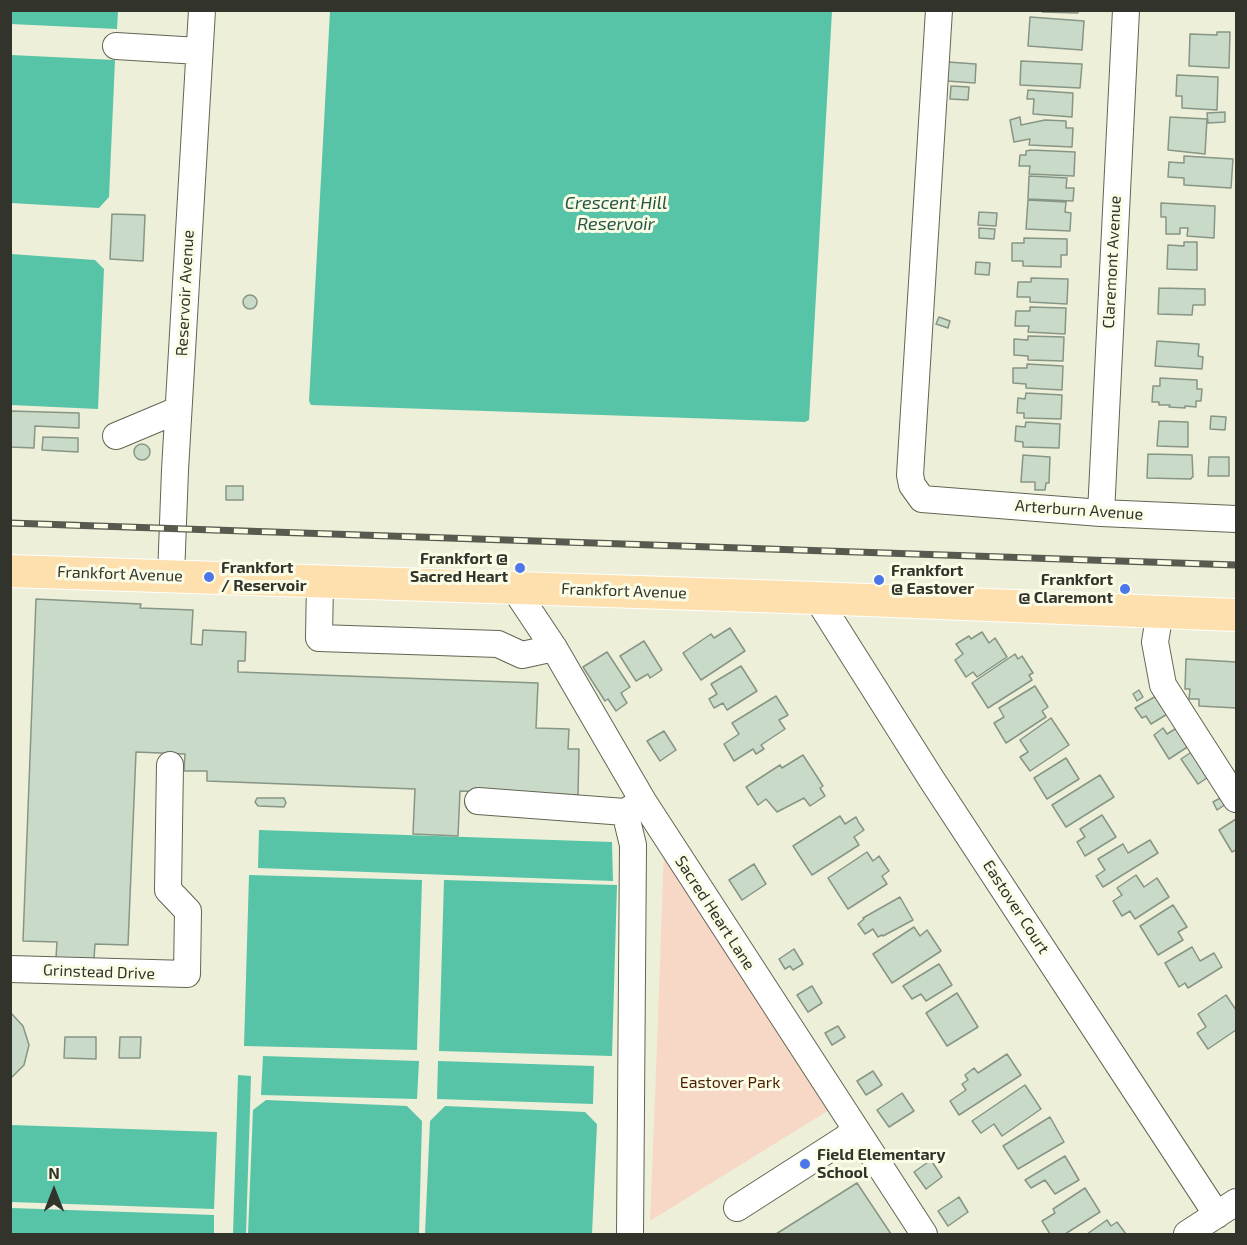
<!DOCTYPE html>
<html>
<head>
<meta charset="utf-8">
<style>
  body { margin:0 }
  #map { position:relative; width:1247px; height:1245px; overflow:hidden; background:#edefd9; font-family:"Exo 2",sans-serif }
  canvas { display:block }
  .frame { position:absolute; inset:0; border:12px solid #32332b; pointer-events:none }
  .north { position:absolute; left:24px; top:1161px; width:60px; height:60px; -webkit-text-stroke:4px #fafce6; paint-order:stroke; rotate:0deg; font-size:16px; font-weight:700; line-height:24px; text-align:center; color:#32332b }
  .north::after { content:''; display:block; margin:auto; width:21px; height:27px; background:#32332b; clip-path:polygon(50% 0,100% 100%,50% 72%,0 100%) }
</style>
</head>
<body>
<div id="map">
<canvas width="1247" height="1245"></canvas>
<div class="frame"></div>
<div class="north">N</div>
</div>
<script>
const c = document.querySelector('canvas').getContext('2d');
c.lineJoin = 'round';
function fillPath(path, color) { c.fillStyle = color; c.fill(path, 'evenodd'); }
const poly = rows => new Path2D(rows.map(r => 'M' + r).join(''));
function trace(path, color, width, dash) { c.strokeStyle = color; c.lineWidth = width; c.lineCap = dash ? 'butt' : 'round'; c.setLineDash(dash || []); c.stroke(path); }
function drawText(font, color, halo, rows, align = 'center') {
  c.font = font + ' "Exo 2",sans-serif'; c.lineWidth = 6; c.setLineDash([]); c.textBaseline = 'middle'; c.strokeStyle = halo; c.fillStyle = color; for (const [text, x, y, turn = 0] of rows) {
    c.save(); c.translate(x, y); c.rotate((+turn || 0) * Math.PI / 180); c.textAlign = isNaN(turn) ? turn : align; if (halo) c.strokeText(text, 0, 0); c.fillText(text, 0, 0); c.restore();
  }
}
const green = poly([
  [664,848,834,1107,650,1221,657,1046]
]);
const water = poly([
  [10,11,118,11,117,29,11,24],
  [330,11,832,11,809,420,805,422,311,405,309,401],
  [11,55,115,60,109,197,99,208,11,203],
  [11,254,95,260,104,269,98,409,11,405],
  [259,830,612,842,613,881,258,868],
  [249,875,422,880,417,1050,244,1046],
  [444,880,617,885,612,1056,439,1051],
  [263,1056,419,1061,417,1099,261,1095],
  [438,1061,594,1066,593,1104,437,1099],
  [238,1075,251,1076,246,1234,233,1234],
  [266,1100,407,1106,422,1121,419,1234,248,1234,253,1110],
  [445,1106,585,1112,597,1124,592,1234,425,1234,430,1121],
  [11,1125,217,1132,214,1209,11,1202],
  [11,1208,214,1215,214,1234,11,1234]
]);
const building = poly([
  [1042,10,1078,10,1078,13,1042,12,1042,10],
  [1030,17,1084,21,1082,50,1028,46,1030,17],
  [1217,32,1230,32,1229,68,1189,66,1190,34,1217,35,1217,32],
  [1021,61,1082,64,1080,88,1020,85,1021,61],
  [948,62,976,64,975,83,947,81,948,62],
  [1177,75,1218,77,1217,110,1182,108,1182,96,1176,96,1177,75],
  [951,86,969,87,968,100,950,99,951,86],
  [1028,90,1073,93,1072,117,1033,114,1034,99,1027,99,1028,90],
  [1225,112,1225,122,1208,123,1207,113,1225,112],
  [1020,117,1021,125,1045,120,1066,121,1066,128,1073,128,1072,147,1029,145,1030,139,1014,142,1010,120,1020,117],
  [1170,117,1207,119,1205,154,1168,150,1170,117],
  [1031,150,1075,152,1074,176,1029,174,1030,166,1019,166,1020,155,1026,155,1026,151,1031,150],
  [1184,156,1233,159,1231,188,1184,185,1184,178,1168,177,1169,162,1184,163,1184,156],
  [1029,176,1067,178,1066,188,1074,188,1073,201,1028,199,1029,176],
  [1028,200,1066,202,1065,212,1071,213,1070,231,1026,229,1028,200],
  [1161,203,1215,206,1214,238,1187,236,1188,228,1180,228,1180,234,1166,234,1166,217,1161,217,1161,203],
  [979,212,997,213,996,226,978,225,979,212],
  [112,214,145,215,143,261,110,259,112,214],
  [979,228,995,229,994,239,979,238,979,228],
  [1024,238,1067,239,1067,255,1061,255,1061,267,1023,266,1023,261,1012,261,1012,243,1024,243,1024,238],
  [1184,242,1197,242,1197,270,1167,269,1168,245,1184,246,1184,242],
  [976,262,990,263,989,275,975,274,976,262],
  [1031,278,1068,279,1067,304,1030,302,1030,297,1017,297,1018,282,1031,282,1031,278],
  [1159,288,1205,289,1205,305,1193,305,1192,315,1158,314,1159,288],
  '243 302a7 7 0 1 1 14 0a7 7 0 1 1-14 0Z',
  [1030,307,1066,308,1065,334,1028,332,1029,326,1015,326,1016,311,1030,311,1030,307],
  [939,317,950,321,948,328,936,324,939,317],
  [1028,336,1064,337,1063,361,1028,360,1028,356,1014,355,1014,339,1028,340,1028,336],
  [1157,341,1199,344,1198,356,1203,357,1202,369,1155,366,1157,341],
  [1027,364,1063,366,1062,390,1026,388,1026,384,1013,383,1013,368,1027,368,1027,364],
  [1160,378,1197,380,1197,389,1202,389,1201,401,1196,401,1196,407,1185,406,1185,408,1169,407,1170,405,1159,405,1159,402,1152,402,1153,386,1160,386,1160,378],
  [1026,393,1062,395,1061,419,1024,418,1024,413,1017,413,1018,398,1025,399,1026,393],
  [10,411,79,413,79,428,35,426,34,448,10,447,10,411],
  [1211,416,1226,417,1225,430,1210,429,1211,416],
  [1159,421,1188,422,1188,447,1157,446,1159,421],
  [1026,422,1060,424,1059,448,1023,447,1023,442,1015,441,1016,426,1025,427,1026,422],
  [43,437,78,438,78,452,42,450,43,437],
  '134 452a8 8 0 1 1 16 0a8 8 0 1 1-16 0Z',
  [1148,454,1192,455,1193,477,1192,477,1191,479,1147,478,1148,454],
  [1023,455,1050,457,1049,483,1046,483,1045,490,1035,490,1035,482,1021,482,1023,455],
  [1209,457,1229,457,1229,476,1208,476,1209,457],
  [226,486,243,486,243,500,226,500,226,486],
  [36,599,141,604,140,608,193,610,191,644,202,645,203,630,246,632,245,661,238,661,238,672,538,683,536,728,569,729,568,749,579,749,578,795,460,791,458,836,413,834,415,789,207,781,207,771,184,771,185,754,136,752,128,945,95,944,94,959,56,958,57,942,23,941,36,599],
  [730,628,745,651,701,680,683,653,711,634,714,638,730,628],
  [982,632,989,643,995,638,1007,657,977,677,973,672,966,677,955,660,963,654,956,644,969,636,971,639,982,632],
  [644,641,662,670,650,678,648,674,636,681,620,656,644,641],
  [607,652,630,687,621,693,627,703,616,711,608,699,605,701,583,667,607,652],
  [1015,654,1018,659,1022,656,1033,673,1029,675,1032,680,988,708,972,683,1015,654],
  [1186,659,1236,662,1236,708,1199,706,1199,699,1189,699,1190,689,1185,689,1186,659],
  [741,666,757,691,727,710,723,703,714,708,709,699,717,694,711,684,741,666],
  [1035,686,1048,707,1042,711,1046,717,1006,743,994,723,1004,717,999,708,1035,686],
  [1139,690,1143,697,1137,701,1133,694,1139,690],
  [1158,695,1169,713,1151,724,1146,716,1142,718,1135,708,1158,695],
  [776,696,788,715,779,720,785,729,761,745,764,749,756,754,753,749,734,761,724,744,739,734,732,723,776,696],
  [1051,718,1069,745,1030,771,1020,757,1028,752,1020,740,1051,718],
  [1180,726,1192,744,1169,759,1154,735,1163,728,1167,734,1180,726],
  [664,731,676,750,660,761,647,741,664,731],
  [1196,749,1213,774,1198,784,1181,759,1196,749],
  [803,755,823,786,820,788,825,796,810,806,804,798,777,812,766,799,758,805,746,787,780,765,782,768,803,755],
  [1066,758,1079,779,1047,799,1034,778,1066,758],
  [1100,775,1114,797,1066,827,1052,805,1100,775],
  [1222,797,1226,804,1217,810,1213,802,1222,797],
  [257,798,284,798,286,803,284,807,258,806,255,802,257,798],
  [1102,815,1116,837,1085,856,1077,842,1085,837,1080,829,1102,815],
  [840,816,845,824,856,817,859,823,864,830,854,837,859,845,812,875,793,846,840,816],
  [1236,819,1236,850,1232,852,1219,830,1236,819],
  [1150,840,1158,853,1103,887,1096,876,1105,870,1098,859,1123,844,1128,853,1150,840],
  [867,852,873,861,879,856,889,871,882,876,887,884,848,909,828,878,867,852],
  [754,864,766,884,742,900,729,880,754,864],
  [1136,875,1144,887,1157,878,1169,897,1135,919,1130,911,1122,916,1113,901,1122,895,1117,888,1136,875],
  [900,897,913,920,883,936,882,935,878,937,873,929,865,934,858,924,864,919,863,918,900,897],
  [1173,905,1187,927,1178,932,1183,940,1158,955,1140,926,1173,905],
  [914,927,920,936,927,930,941,951,892,983,873,954,914,927],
  [1192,947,1200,961,1214,953,1222,967,1188,988,1185,983,1179,987,1165,963,1192,947],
  [794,949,803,964,793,970,790,966,785,969,779,959,794,949],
  [939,964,952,985,926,1001,921,994,912,999,903,986,939,964],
  [812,986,822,1003,808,1012,797,995,812,986],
  [957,993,978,1027,947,1046,926,1013,957,993],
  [1226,995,1236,1010,1236,1030,1208,1049,1197,1033,1206,1027,1198,1014,1226,995],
  [10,1012,23,1026,29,1045,24,1065,10,1079,10,1012],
  [838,1026,845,1037,832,1045,825,1033,838,1026],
  [65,1037,96,1037,96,1059,64,1058,65,1037],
  [120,1037,141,1037,140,1058,119,1058,120,1037],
  [1007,1054,1021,1075,959,1115,950,1101,966,1090,962,1084,968,1080,965,1075,974,1068,978,1073,1007,1054],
  [873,1071,882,1085,866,1095,857,1081,873,1071],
  [1025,1085,1041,1109,1002,1136,994,1124,981,1133,972,1121,1025,1085],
  [902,1093,914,1111,889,1127,877,1110,902,1093],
  [1050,1117,1064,1142,1018,1169,1003,1146,1050,1117],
  [1065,1156,1079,1180,1055,1194,1045,1180,1031,1188,1025,1180,1065,1156],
  [931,1160,942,1177,926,1189,914,1172,931,1160],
  [857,1183,891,1234,776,1234,857,1183],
  [1085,1188,1100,1212,1065,1234,1050,1234,1042,1221,1055,1213,1053,1209,1085,1188],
  [959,1197,968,1212,948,1226,938,1211,959,1197],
  [1107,1220,1111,1226,1117,1222,1126,1234,1087,1234,1107,1220]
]);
const minor = poly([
  [939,10,910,475,912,485,922,499,1101,513,1236,519],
  [116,46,199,51],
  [116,436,178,410],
  [1101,513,1126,10],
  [171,576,175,470,202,10],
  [320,581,319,638,498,644,522,655,554,648],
  [514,588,554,648,643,801,924,1234],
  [817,598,932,780,1217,1215],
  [1160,612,1155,642,1163,685,1236,799],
  [478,801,625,812],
  [10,969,187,974,188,911,168,890,170,765],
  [737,1208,843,1140,856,1130],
  [630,1234,633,845,625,812,643,801],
  [1187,1234,1236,1202]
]);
const major = poly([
  [10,571,817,598,1236,615]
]);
const rail = poly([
  [10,523,1236,565]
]);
const markers = [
  [520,568,6,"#4b77ea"],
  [209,577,6,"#4b77ea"],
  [879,580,6,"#4b77ea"],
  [1125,589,6,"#4b77ea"],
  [805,1164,6,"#4b77ea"]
];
const streetNames = [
  ["Claremont Avenue",1112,262,-87],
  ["Reservoir Avenue",185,293,-87],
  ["Arterburn Avenue",1079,510,4],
  ["Frankfort Avenue",120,574,2],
  ["Frankfort Avenue",624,591,2],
  ["Eastover Court",1016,907,57],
  ["Sacred Heart Lane",715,913,57],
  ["Grinstead Drive",99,972,2]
];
const poiNames = [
  ["Frankfort @",508,559,"right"],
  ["Sacred Heart",508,577,"right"],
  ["Frankfort",221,568],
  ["/ Reservoir",221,586],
  ["Frankfort",891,571],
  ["@ Eastover",891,589],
  ["Frankfort",1113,580,"right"],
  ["@ Claremont",1113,598,"right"],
  ["Field Elementary",817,1155],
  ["School",817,1173]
];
const parkNames = [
  ["Eastover Park",730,1083]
];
const waterNames = [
  ["Crescent Hill",616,203],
  ["Reservoir",616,224]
];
fillPath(green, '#f7d8c7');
fillPath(water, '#58c4a7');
fillPath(building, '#cadac9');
trace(building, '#879585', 1.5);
trace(minor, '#636552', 28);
trace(major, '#fff', 34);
trace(minor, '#fff', 26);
trace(major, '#fde0ae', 32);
trace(rail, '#595a4f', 7);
trace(rail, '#fafce6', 4.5, [14]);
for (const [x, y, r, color] of markers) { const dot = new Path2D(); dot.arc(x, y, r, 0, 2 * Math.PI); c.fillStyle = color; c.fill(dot); trace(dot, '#fafce6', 2); }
drawText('16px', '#32332b', '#fafce6', streetNames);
drawText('bold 16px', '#32332b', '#fafce6', poiNames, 'left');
drawText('16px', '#4f1f00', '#fafce6', parkNames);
drawText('italic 18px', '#275649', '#fafce6', waterNames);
</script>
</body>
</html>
